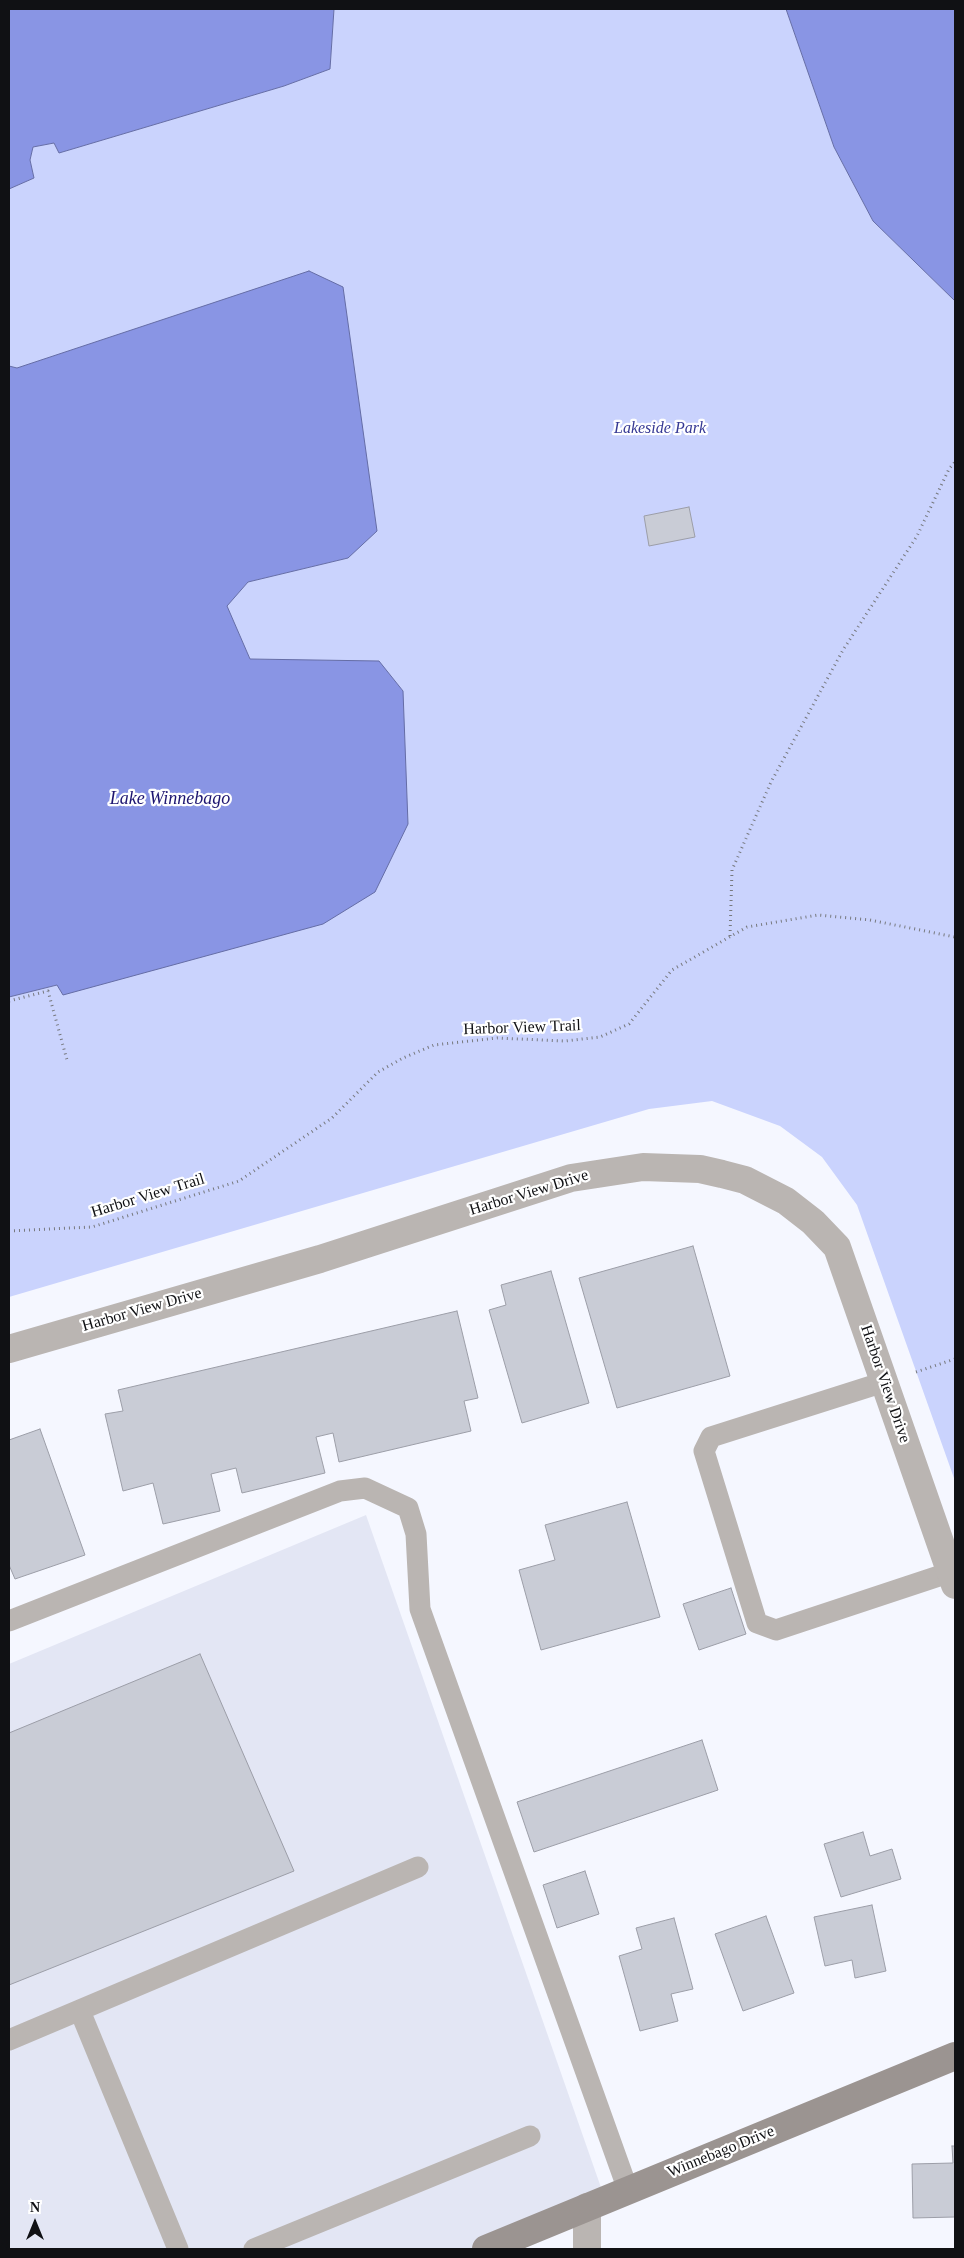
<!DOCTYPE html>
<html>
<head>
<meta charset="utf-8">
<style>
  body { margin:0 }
  #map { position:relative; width:964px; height:2258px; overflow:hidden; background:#f5f7ff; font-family:"Times New Roman",serif }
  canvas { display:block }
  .frame { position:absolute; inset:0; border:10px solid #101114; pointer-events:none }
  .north { position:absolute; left:10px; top:2198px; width:50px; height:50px; -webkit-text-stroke:4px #fff; paint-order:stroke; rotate:0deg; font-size:14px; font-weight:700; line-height:20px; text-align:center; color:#101114 }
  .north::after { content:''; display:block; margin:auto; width:18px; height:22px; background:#101114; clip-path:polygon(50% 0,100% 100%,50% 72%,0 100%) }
</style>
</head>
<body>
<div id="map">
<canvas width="964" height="2258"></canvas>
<div class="frame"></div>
<div class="north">N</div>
</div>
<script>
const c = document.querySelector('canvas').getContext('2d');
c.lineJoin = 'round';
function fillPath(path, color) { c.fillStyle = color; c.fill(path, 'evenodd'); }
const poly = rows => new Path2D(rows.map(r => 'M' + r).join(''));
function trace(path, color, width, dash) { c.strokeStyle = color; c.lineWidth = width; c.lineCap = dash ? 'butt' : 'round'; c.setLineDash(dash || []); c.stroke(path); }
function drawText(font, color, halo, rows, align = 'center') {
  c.font = font + ' "Times New Roman",serif'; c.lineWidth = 4.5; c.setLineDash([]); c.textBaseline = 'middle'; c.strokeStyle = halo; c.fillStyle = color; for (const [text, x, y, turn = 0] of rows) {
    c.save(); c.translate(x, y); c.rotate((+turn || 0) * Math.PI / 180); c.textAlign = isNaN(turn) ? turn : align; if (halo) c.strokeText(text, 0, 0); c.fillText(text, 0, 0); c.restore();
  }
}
const built = poly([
  [366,1515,605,2199,486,2249,9,2249,9,1664]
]);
const green = poly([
  [334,9,786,9,834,147,873,221,955,301,955,1481,857,1205,822,1157,780,1126,712,1101,649,1109,9,1297,9,997,58,985,63,994,403,691,379,662,250,659,226,606,248,582,348,558,17,368,9,366,9,189,34,178,30,160,33,147,54,143,59,153,284,86,330,69]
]);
const water = poly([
  [9,9,334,9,330,69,284,86,59,153,54,143,33,147,30,160,34,178,9,189,9,9],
  [786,9,955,9,955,301,873,221,834,147,786,9],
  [309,271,343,287,377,531,348,558,248,582,227,606,250,659,379,661,403,691,408,824,375,892,323,924,63,995,57,985,9,997,9,366,17,368,309,271]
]);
const building = poly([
  [689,507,695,537,649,546,644,516,689,507],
  [693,1246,730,1376,617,1408,579,1278,693,1246],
  [551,1271,589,1403,522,1423,489,1310,506,1305,501,1285,551,1271],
  [457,1311,478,1398,464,1401,471,1431,339,1462,333,1433,316,1437,325,1473,242,1493,236,1468,211,1474,220,1511,163,1524,153,1483,123,1491,105,1414,123,1411,118,1390,457,1311],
  [40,1429,85,1555,15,1579,9,1565,9,1440,40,1429],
  [627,1502,660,1617,541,1650,519,1570,555,1560,545,1525,627,1502],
  [731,1588,746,1634,699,1650,683,1604,731,1588],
  [200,1654,294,1871,9,1985,9,1733,200,1654],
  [702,1740,718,1790,534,1852,517,1802,702,1740],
  [863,1832,870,1856,892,1849,901,1879,841,1897,824,1844,863,1832],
  [585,1871,599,1914,557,1928,543,1885,585,1871],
  [872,1905,886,1971,855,1978,852,1960,825,1966,814,1917,872,1905],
  [766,1916,794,1993,743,2011,715,1934,766,1916],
  [674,1918,693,1989,671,1994,678,2021,640,2031,619,1956,642,1949,636,1928,674,1918],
  [952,2146,955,2146,955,2217,913,2218,912,2164,953,2163,952,2146]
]);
const path = poly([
  [730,936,732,870,771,782,843,650,917,536,949,469,955,462],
  [9,1001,48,991,67,1060],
  [9,1231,92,1227,239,1181,332,1118,378,1072,403,1058,434,1045,497,1038,565,1041,600,1037,629,1024,672,970,747,927,818,915,870,920,955,937],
  [916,1372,955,1359]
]);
const service = poly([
  [884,1382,711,1437,704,1451,757,1623,776,1630,951,1572],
  [9,1621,340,1491,365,1488,408,1508,416,1534,420,1609,628,2190],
  [80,2011,178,2249],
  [9,2040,418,1867],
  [254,2249,530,2136]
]);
const minor = poly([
  [9,1349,320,1259,571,1178,643,1167,700,1169,722,1174,745,1180,786,1201,813,1222,837,1247,955,1585],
  [587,2207,587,2249]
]);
const secondary = poly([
  [486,2249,955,2056]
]);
const parkNames = [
  ["Lakeside Park",660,429]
];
const streetNames = [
  ["Harbor View Trail",522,1028,-2],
  ["Harbor View Drive",529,1193,-17],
  ["Harbor View Trail",148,1196,-17],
  ["Harbor View Drive",142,1310,-16],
  ["Harbor View Drive",885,1384,71],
  ["Winnebago Drive",721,2152,-22]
];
const waterNames = [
  ["Lake Winnebago",170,799]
];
fillPath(built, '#e3e6f4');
fillPath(green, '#cad3fd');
fillPath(water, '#8995e4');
trace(water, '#656da6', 1);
fillPath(building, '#c9ccd6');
trace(building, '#9c9ea8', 1);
trace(path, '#77797e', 3, [1, 4]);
trace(service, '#bab5b2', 21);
trace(minor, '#bab5b2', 28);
trace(secondary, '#9b9491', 28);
drawText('italic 16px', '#363994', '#fff', parkNames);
drawText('16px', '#101114', '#fff', streetNames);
drawText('italic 18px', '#1d1570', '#fff', waterNames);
</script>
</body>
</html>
